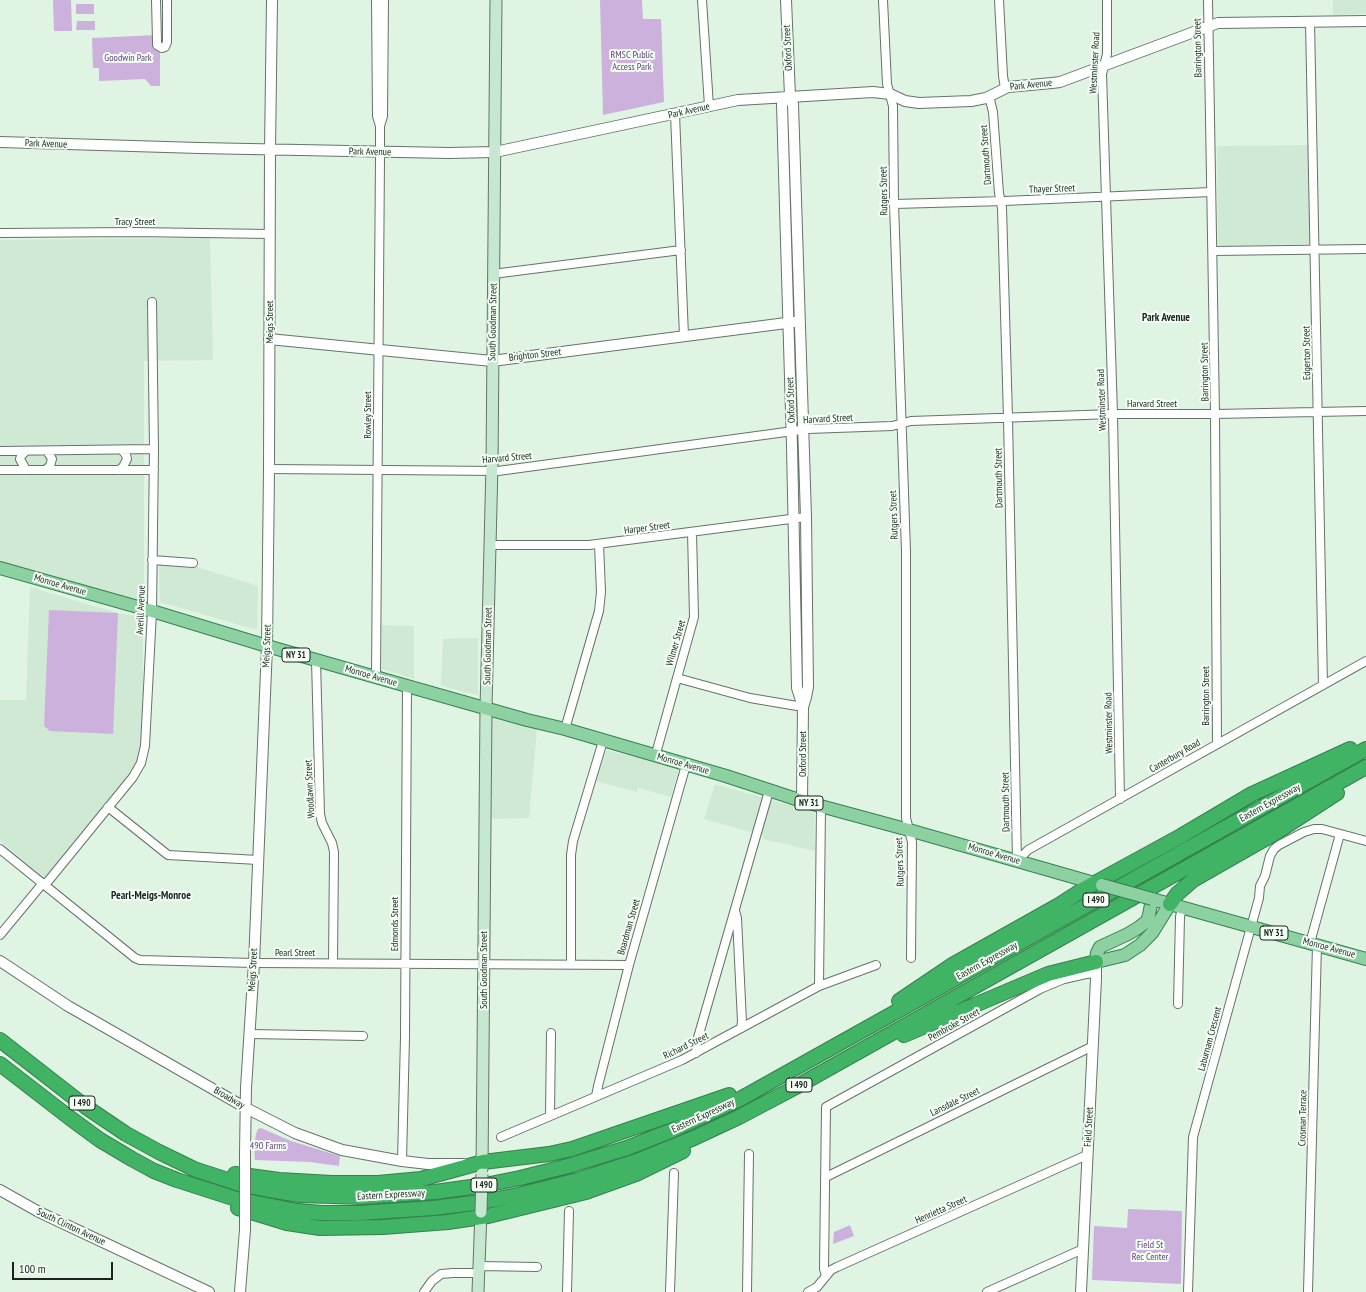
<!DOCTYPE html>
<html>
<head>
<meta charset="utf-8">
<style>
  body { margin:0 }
  #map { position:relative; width:1366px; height:1292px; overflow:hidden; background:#e0f4e4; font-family:"PT Sans Narrow",sans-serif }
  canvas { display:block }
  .scale { position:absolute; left:12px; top:1262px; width:101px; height:18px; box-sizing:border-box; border:2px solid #1c231d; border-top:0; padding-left:5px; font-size:12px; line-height:14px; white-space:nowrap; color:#1c231d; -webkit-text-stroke:3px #f3fff5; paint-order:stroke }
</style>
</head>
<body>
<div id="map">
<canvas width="1366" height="1292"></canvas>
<div class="scale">100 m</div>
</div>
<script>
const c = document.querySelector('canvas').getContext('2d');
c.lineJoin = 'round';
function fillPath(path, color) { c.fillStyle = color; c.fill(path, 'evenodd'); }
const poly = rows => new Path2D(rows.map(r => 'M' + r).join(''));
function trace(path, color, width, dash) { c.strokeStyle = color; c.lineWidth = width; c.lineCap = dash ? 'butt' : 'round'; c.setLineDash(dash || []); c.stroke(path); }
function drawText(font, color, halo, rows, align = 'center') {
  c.font = font + ' "PT Sans Narrow",sans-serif'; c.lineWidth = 4; c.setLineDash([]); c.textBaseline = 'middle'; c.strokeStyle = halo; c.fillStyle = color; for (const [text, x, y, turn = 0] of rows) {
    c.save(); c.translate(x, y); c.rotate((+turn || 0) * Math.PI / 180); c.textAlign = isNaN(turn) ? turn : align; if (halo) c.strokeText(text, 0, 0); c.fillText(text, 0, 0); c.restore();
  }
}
const built = poly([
  [1333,0,1366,0,1366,14,1333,15],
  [1310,145,1311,244,1218,246,1217,146],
  [210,238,213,360,144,361,144,608,0,567,0,240],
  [159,563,191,565,258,586,257,630,160,602],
  [30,587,118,613,137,616,143,625,143,740,136,767,46,879,0,841,0,700,26,700],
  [382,625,414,626,414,679,382,669],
  [478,638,478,695,441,686,443,639],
  [492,717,537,729,529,818,492,819],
  [606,750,679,768,671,797,638,788,637,792,596,781],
  [715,784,814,812,815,851,763,839,764,836,704,819]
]);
const green = poly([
  [53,0,71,0,72,31,54,31],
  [600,0,642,0,643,19,661,19,664,102,603,115],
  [76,4,94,4,94,14,76,14],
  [77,21,95,21,95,30,76,30],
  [157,35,160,48,160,86,151,86,145,79,99,81,99,68,93,68,92,38],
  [49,610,118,613,113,734,50,731,44,726],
  [261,1128,291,1141,340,1156,339,1166,310,1162,255,1160,254,1146,256,1134,258,1129],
  [1128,1209,1182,1211,1181,1284,1092,1280,1094,1226,1127,1228],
  [850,1225,854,1236,833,1244,834,1232]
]);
const minor = poly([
  [156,0,157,41,157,45,162,48,165,47,167,42,167,0],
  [702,0,709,106],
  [883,0,887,84,893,106,894,204,906,551,906,818,912,842,911,958],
  [999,0,1003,76,1005,88],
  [1107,0,1107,54,1102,74,1113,414,1120,799],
  [1208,0,1215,414,1217,744],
  [1310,21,1323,685],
  [989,96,993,112,999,193,1002,208,1008,418,1017,861],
  [675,114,684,336],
  [380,126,383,116,384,0],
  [894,204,1004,201,1211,192],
  [0,233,134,232,270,234],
  [1213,251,1366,249],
  [493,274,681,250],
  [0,451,154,449],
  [269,469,498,471,808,429,892,426,911,421,1113,414,1215,414,1366,411],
  [0,470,154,470],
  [26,470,20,459,21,456,26,451],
  [45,470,50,466,52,459,47,451],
  [119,470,123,467,127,459,126,455,122,450],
  [490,545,589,545,806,517],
  [152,560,193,563],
  [316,660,320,814,322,823,332,843,334,852,333,963],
  [376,677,380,157,380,126,377,116,376,0],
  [677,678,750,698,803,707],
  [565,729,599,611,601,592,599,544],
  [655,757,694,617,692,532],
  [108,807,168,855,258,860],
  [0,849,135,958,140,960,254,963,629,965],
  [1017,861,1028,850,1366,661],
  [45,885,133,777,141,763,145,746,152,611,154,449,152,302],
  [735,911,737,918,742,1022,741,1028],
  [0,935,43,883],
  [1310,943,1340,834],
  [571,964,571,855,573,841,603,741],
  [819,986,821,806],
  [1178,1004,1180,917,1182,907],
  [250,1034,363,1036],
  [696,1053,697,1041,769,791],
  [596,1096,598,1086,629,965,686,765],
  [550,1116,551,1033],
  [501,1137,682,1060,819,986,876,965],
  [402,1161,405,1037,407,686],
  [826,1177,1093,1046],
  [479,1266,537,1267],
  [826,1276,824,1269,826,1107,1040,989,1064,979,1086,974,1096,973],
  [424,1292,432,1281,441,1274,453,1273,479,1273],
  [567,1292,569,1211],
  [670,1292,674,1173],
  [747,1292,749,1154],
  [808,1292,817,1287,831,1270,837,1267,1087,1155],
  [987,1292,1083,1249],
  [1188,1292,1193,1137,1251,927,1259,898,1260,886,1265,876,1270,856,1274,849,1279,845,1304,832,1314,829,1322,829,1366,841],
  [1308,1292,1317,945]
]);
const tertiary = poly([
  [786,0,790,96,793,104,806,517,808,687,806,697,803,707],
  [790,96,782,104,792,446,797,688,803,707,802,801],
  [0,142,199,148,449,153,495,152,738,100,873,92,890,94,905,101,919,103,971,101,986,98,1008,87,1052,83,1060,82,1218,23,1366,21],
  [269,339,492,361,794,322],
  [0,961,68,1006,246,1108,295,1133,342,1150,402,1161,428,1164,463,1164],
  [245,1154,246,1088,254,963,267,646,269,469,270,150,272,0],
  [0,1190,39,1212,209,1292],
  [240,1292,245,1230],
  [1081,1292,1096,979,1096,962]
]);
const secondary = poly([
  [482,1169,486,708,492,465,496,0],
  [478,1292,481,1212]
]);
const primary = poly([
  [0,568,152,611,267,646,407,686,527,720,565,729,726,776,802,801,909,830,1101,885],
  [1170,904,1152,933,1140,945,1125,955,1096,962,1097,953,1100,947,1128,934,1138,928,1147,921,1149,915,1152,899,1366,959]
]);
const motorway = poly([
  [1170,904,1177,894,1193,880,1277,832,1337,793],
  [899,1001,954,964,1059,905,1084,889,1181,836,1252,794,1350,749],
  [904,1035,1048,974,1096,962],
  [0,1040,86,1107,126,1134,159,1152,194,1169,240,1184,264,1189,300,1195,362,1197,435,1192,485,1185,520,1178,568,1166,627,1148,673,1130,740,1099,1366,749],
  [0,1064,70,1118,100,1140,132,1159,154,1171,177,1180,236,1199,297,1211,322,1213,359,1213,433,1208,482,1202,518,1195,578,1180,637,1161,694,1138,739,1117,794,1088,1366,767],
  [235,1174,279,1180,332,1183,378,1183,421,1179,483,1162,549,1154,572,1149,729,1095],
  [238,1208,287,1223,320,1228,383,1227,448,1222,488,1216,586,1192,636,1174,683,1151]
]);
const tertiaryBridge = poly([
  [245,1230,245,1154]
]);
const secondaryBridge = poly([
  [481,1212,482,1174]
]);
const primaryBridge = poly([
  [1102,885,1152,899]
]);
const shields = [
  [296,655,28],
  [809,803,28],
  [1096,900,26],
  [1274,933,28],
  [799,1085,26],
  [82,1103,26],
  [484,1185,26]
];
const shieldNames = [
  ["NY 31",296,655],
  ["NY 31",809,803],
  ["I 490",1096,900],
  ["NY 31",1274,933],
  ["I 490",799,1085],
  ["I 490",82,1103],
  ["I 490",484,1185]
];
const streetNames = [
  ["Oxford Street",788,48,-93],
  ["Barrington Street",1198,48,-91],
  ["Westminster Road",1095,63,-87],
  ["Park Avenue",1031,85,-6],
  ["Park Avenue",689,111,-13],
  ["Park Avenue",46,144,2],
  ["Park Avenue",370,152,1],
  ["Dartmouth Street",986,155,-94],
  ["Thayer Street",1052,189,-2],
  ["Rutgers Street",884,191,-91],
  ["Tracy Street",135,222],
  ["Meigs Street",270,322,-90],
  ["South Goodman Street",493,322,-89],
  ["Edgerton Street",1307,353,-91],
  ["Brighton Street",535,355,-7],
  ["Barrington Street",1205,372,-91],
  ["Oxford Street",791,400,-92],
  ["Westminster Road",1102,400,-92],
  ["Harvard Street",1152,404],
  ["Rowley Street",368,415,-90],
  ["Harvard Street",828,419,-3],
  ["Harvard Street",507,458,-5],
  ["Dartmouth Street",999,478,-91],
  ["Rutgers Street",894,515,-92],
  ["Harper Street",647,528,-7],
  ["Monroe Avenue",60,585,16],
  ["Averill Avenue",141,610,-88],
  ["Wilmer Street",676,643,-74],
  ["Meigs Street",267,646,-88],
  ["South Goodman Street",488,646,-89],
  ["Monroe Avenue",371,676,16],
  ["Barrington Street",1206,696,-90],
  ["Westminster Road",1109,723,-91],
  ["Oxford Street",803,754,-90],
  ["Canterbury Road",1175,756,-30],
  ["Monroe Avenue",683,764,16],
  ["Woodlawn Street",310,789,-93],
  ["Dartmouth Street",1006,802,-91],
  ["Eastern Expressway",1270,803,-29],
  ["Monroe Avenue",994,854,16],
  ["Rutgers Street",900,862,-92],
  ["Edmonds Street",395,924,-90],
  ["Boardman Street",629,927,-74],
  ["Monroe Avenue",1329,948,15],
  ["Pearl Street",295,953],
  ["Eastern Expressway",987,961,-29],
  ["Meigs Street",253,970,-87],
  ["South Goodman Street",484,970,-90],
  ["Pembroke Street",954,1025,-29],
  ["Laburnam Crescent",1210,1039,-75],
  ["Richard Street",686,1046,-26],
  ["Broadway",229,1098,30],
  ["Lansdale Street",955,1102,-26],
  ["Eastern Expressway",703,1116,-25],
  ["Crosman Terrace",1303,1118,-89],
  ["Field Street",1089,1127,-87],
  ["Eastern Expressway",391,1195,-3],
  ["Henrietta Street",941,1210,-24],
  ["South Clinton Avenue",71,1227,25]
];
const parkNames = [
  ["RMSC Public",632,55],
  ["Access Park",632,67],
  ["Goodwin Park",128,58],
  ["490 Farms",268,1146],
  ["Field St",1150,1245],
  ["Rec Center",1150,1257]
];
const neighbourhoodNames = [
  ["Park Avenue",1166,318],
  ["Pearl-Meigs-Monroe",151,896]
];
fillPath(built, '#cfe9d4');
fillPath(green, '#ccb1dd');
trace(minor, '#647467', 10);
trace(tertiary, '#647467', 12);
trace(secondary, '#647467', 13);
trace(primary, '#34814c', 14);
trace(motorway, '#34814c', 16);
trace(minor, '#fff', 8);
trace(tertiary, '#fff', 10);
trace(secondary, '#c6e8d1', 11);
trace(primary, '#8dd1a3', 12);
trace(motorway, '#41b365', 14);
trace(tertiaryBridge, '#647467', 12, []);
trace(secondaryBridge, '#647467', 13, []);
trace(primaryBridge, '#34814c', 14, []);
trace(tertiaryBridge, '#fff', 10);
trace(secondaryBridge, '#c6e8d1', 11);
trace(primaryBridge, '#8dd1a3', 12);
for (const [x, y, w] of shields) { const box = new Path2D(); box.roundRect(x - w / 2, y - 7, w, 14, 3); c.fillStyle = '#f3fff5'; c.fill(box); trace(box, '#1c231d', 1); }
drawText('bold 9px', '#1c231d', null, shieldNames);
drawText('10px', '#1c231d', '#f3fff5', streetNames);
drawText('10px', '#683981', '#f3fff5', parkNames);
drawText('bold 11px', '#1c231d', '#f3fff5', neighbourhoodNames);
</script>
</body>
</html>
